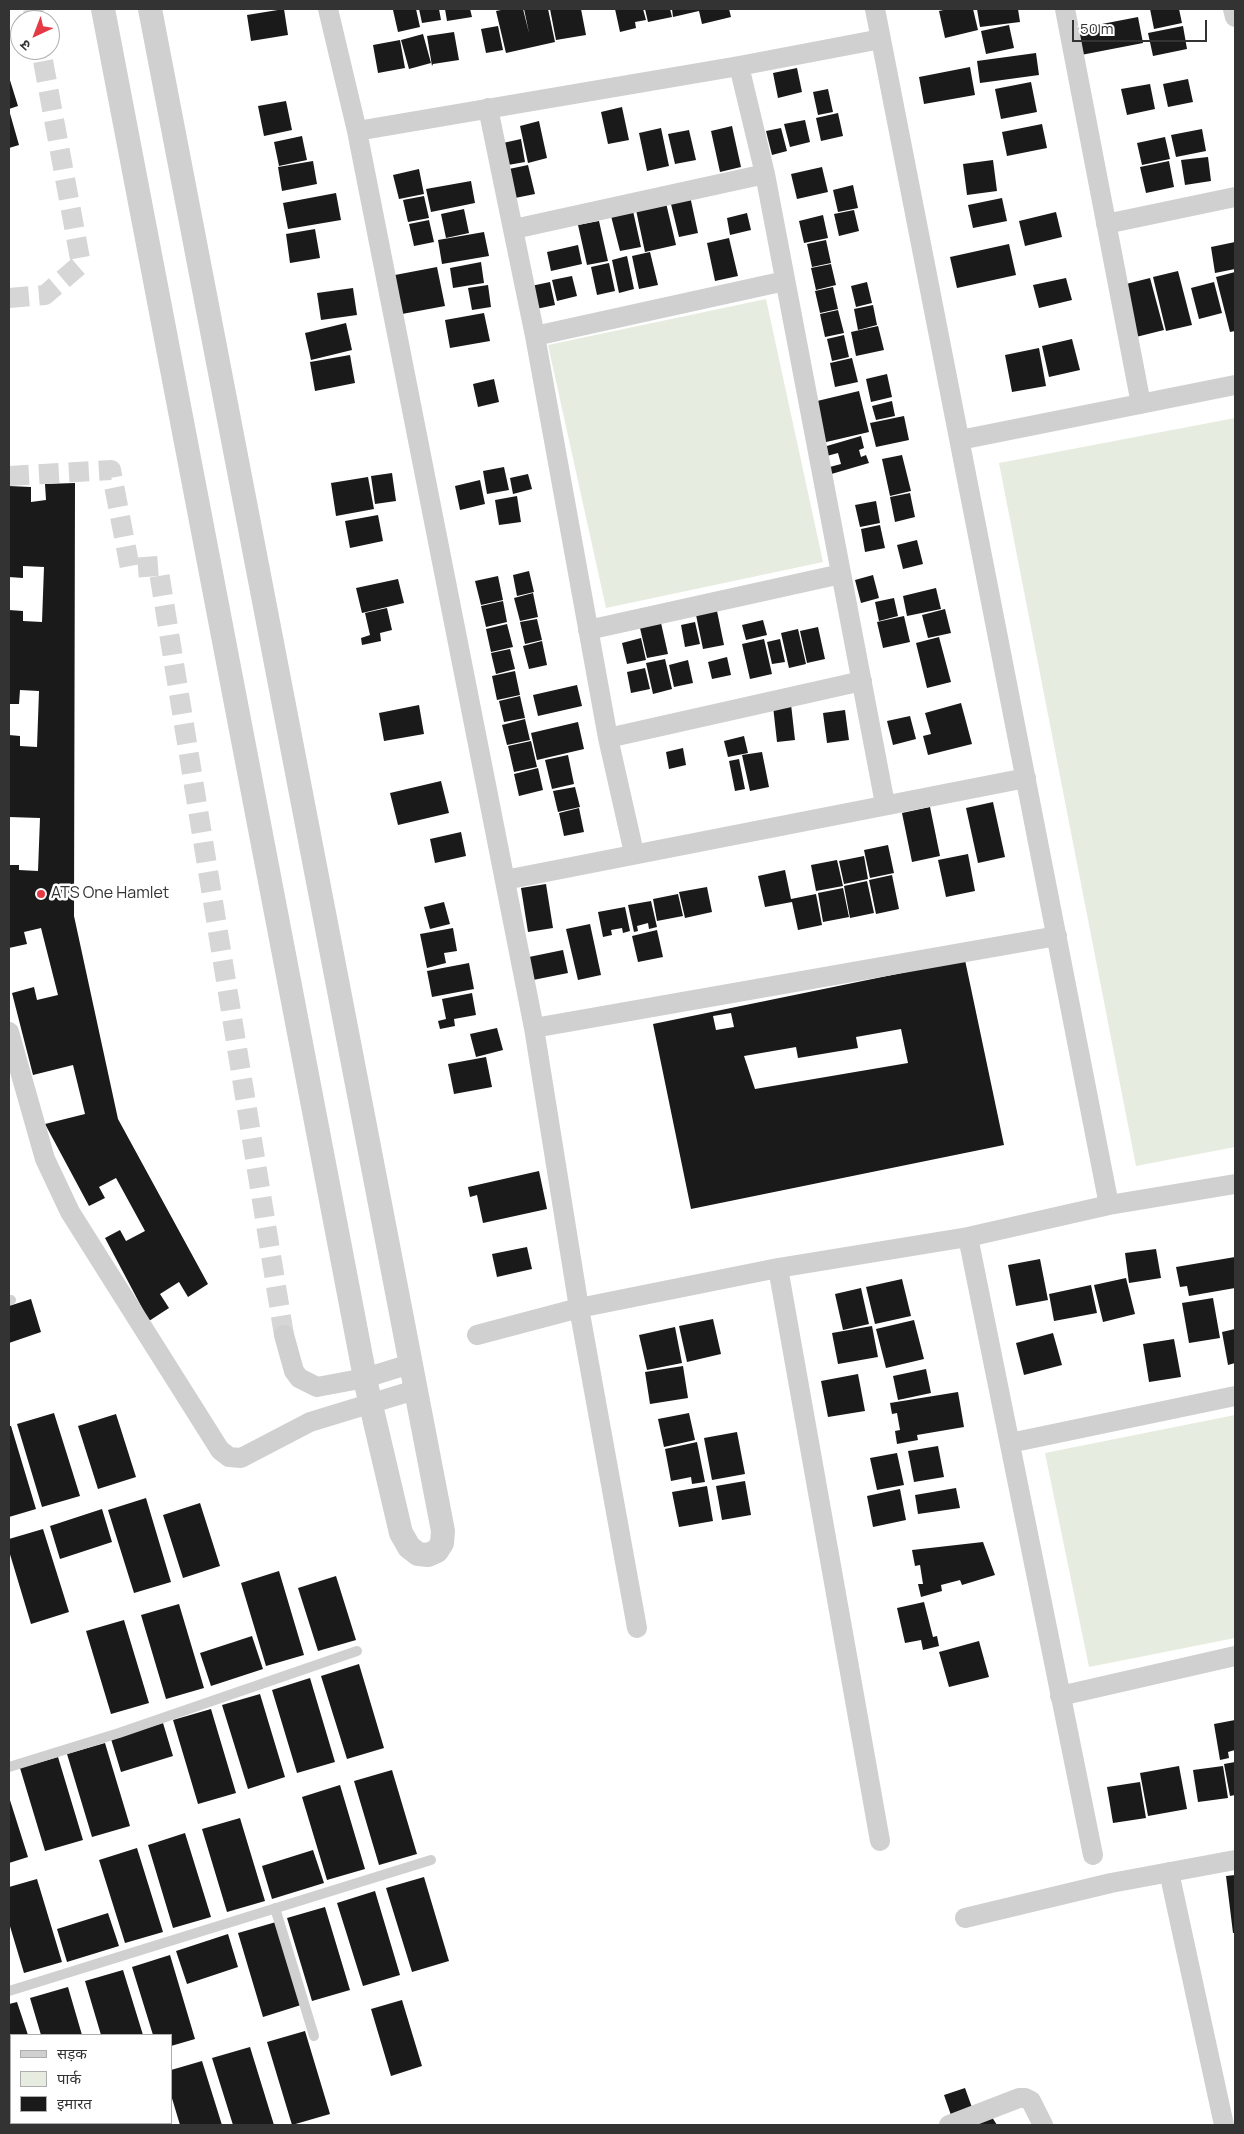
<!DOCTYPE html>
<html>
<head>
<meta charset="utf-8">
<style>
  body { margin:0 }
  #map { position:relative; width:1244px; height:2134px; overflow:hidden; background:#fff; font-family:Manrope,"Noto Sans Devanagari",sans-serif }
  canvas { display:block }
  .frame { position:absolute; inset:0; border:10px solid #333; pointer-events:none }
  .legend { position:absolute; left:10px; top:2034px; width:162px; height:90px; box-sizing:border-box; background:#fff; border:1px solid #adadad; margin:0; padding:6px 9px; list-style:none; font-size:15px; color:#333 }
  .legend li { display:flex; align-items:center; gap:10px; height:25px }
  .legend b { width:25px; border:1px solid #adadad }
  .north { position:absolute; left:10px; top:10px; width:50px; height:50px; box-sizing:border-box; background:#fff; border:1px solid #adadad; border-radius:50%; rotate:223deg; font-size:14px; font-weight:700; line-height:20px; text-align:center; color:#333 }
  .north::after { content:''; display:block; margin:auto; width:18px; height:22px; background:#e63946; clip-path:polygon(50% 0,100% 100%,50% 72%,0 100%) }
  .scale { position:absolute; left:1072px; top:20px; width:135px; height:22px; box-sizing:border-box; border:2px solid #333; border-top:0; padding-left:6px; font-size:15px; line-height:18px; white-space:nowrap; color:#333; -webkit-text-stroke:4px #fff; paint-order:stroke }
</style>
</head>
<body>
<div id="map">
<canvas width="1244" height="2134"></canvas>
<div class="frame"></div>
<ul class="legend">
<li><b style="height:6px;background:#d0d0d0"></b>सड़क</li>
<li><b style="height:14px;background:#e6ecdf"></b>पार्क</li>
<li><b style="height:14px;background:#1a1a1a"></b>इमारत</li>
</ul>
<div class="north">उ</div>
<div class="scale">50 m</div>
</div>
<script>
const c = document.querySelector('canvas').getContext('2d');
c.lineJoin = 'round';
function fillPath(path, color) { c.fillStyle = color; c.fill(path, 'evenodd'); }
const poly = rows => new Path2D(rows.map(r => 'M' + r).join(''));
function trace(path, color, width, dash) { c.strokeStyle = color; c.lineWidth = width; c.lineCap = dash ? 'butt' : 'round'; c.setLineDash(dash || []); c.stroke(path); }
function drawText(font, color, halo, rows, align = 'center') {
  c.font = font + ' Manrope,sans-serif'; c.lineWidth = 5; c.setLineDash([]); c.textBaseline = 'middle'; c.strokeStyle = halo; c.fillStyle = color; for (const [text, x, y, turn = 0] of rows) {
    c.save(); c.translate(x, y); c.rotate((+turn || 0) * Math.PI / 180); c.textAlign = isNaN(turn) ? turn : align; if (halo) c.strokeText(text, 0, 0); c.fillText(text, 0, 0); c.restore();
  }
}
const green = poly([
  [766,299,823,562,606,608,548,345],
  [1235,418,1235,1147,1136,1166,999,463],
  [1235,1415,1235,1638,1089,1667,1045,1453]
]);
const building = poly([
  [284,9,288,35,251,41,247,15],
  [416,9,420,27,398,32,393,10],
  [419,9,439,9,441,20,422,23],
  [445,9,470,9,472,17,447,21],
  [506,9,523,9,529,33,524,9,548,9,555,42,506,53,496,11],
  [550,9,581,9,586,35,556,40],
  [615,9,643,9,646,20,635,22,636,28,620,32],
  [645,9,670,9,672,17,648,22],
  [672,9,729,9,731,17,702,24,699,11,673,17],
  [948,9,973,9,978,30,945,38,939,11],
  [977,9,1018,9,1020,22,980,27],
  [1150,9,1179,9,1182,23,1154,29],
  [1138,17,1143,43,1081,55,1076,29],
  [1009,25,1014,48,986,54,981,31],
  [498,26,503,50,486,53,481,29],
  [1183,26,1187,49,1153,56,1148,33],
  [454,32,459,60,433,64,432,66,427,36],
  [423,34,431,63,409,69,401,40],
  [400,40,405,68,378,73,373,45],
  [1036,53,1039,75,980,83,977,61],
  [970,67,975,95,924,104,919,77],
  [797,68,802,92,778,98,773,73],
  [9,77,18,106,9,109],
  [1188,79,1193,102,1168,107,1163,84],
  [1031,82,1037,112,1001,119,995,89],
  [1150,84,1155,109,1127,115,1121,89],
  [828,89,833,112,818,115,813,92],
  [286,101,292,130,264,136,258,106],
  [622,107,629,140,608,144,601,112],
  [9,110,19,145,9,148],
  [838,113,843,136,821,141,816,118],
  [805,120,810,142,790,147,784,124],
  [539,121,547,158,528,163,520,126],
  [1042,124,1047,148,1007,156,1002,132],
  [732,126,741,167,720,172,711,131],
  [661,128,669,166,647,171,639,133],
  [781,128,787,151,772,155,766,131],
  [1202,129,1206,151,1176,157,1171,135],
  [689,130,696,160,675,164,668,134],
  [302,136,307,160,279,166,274,142],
  [1165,137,1170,159,1142,165,1137,143],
  [521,139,525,162,508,165,503,143],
  [1208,157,1211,181,1185,185,1181,160],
  [993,160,997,191,967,195,963,164],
  [313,161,317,184,282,191,278,167],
  [1169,161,1174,187,1146,193,1140,167],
  [528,165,535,194,515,198,509,169],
  [822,167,828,192,797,199,791,174],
  [419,169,424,194,399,199,393,175],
  [471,181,475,203,431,212,426,189],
  [853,185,858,208,838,212,833,190],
  [336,193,341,220,288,229,283,203],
  [424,196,429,218,408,222,403,200],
  [690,196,698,233,679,237,670,200],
  [1002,198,1007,221,973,228,968,205],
  [666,203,676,245,645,252,636,210],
  [464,209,469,233,446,238,441,214],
  [854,210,859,231,839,236,834,214],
  [633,211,641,247,620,251,611,216],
  [1056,212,1062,237,1025,246,1019,221],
  [747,213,751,230,730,235,727,218],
  [823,215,828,238,804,243,799,221],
  [429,220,434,242,414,246,409,224],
  [599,221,608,261,587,265,578,225],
  [315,229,320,258,290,263,286,234],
  [484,232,489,256,442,264,438,240],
  [729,238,738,276,715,281,707,243],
  [826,240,831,263,812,267,807,244],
  [1235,242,1235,269,1215,273,1211,247],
  [1009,244,1016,275,957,288,950,257],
  [578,245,582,264,551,271,547,252],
  [650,252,658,285,639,289,632,256],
  [627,256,634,289,619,293,612,260],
  [481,262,484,283,453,288,450,268],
  [609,263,615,291,597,295,591,267],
  [831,264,836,285,816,290,811,268],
  [437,267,445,306,402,314,395,275],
  [1178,271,1192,325,1166,331,1153,277],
  [1235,272,1235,331,1230,332,1216,277],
  [572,276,577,296,557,301,552,280],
  [1066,278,1072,300,1039,308,1033,285],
  [1150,278,1164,330,1136,337,1122,285],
  [550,282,555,305,536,309,531,286],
  [867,282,872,303,856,307,851,286],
  [1214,282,1222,313,1199,319,1191,288],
  [488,285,491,307,472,310,468,288],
  [833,287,838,309,820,313,815,291],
  [353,288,357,315,321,320,317,293],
  [873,305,877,325,858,330,854,309],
  [838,310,844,333,825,337,820,314],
  [484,313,490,341,450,348,445,320],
  [346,323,352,350,311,360,305,333],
  [878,326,884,350,856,356,851,332],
  [844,335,849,357,832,361,827,339],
  [1072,339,1080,370,1049,377,1042,346],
  [1039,348,1046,386,1012,392,1005,355],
  [350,355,355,383,315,391,310,362],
  [852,358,858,382,835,387,830,363],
  [887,374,892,397,871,402,866,379],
  [494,379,499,402,478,407,473,384],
  [859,391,869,432,822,443,813,402],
  [892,401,895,416,876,420,872,406],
  [904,416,909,440,876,447,870,423],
  [861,436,864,448,859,450,861,457,866,455,869,463,828,475,826,468,841,464,838,453,823,457,820,448],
  [902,455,911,491,890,496,882,459],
  [504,467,509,490,487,494,483,471],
  [392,473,396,501,375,504,371,476],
  [528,474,532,489,513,494,510,478],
  [368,477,374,509,336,516,331,483],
  [480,480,485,504,460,510,455,486],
  [75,483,74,916,118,1119,208,1284,188,1297,179,1282,160,1294,169,1308,149,1321,105,1238,120,1230,126,1241,145,1231,116,1178,99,1187,105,1198,89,1206,45,1124,85,1114,73,1065,33,1075,12,993,34,987,37,1000,58,995,41,928,24,932,27,944,9,948,9,865,19,865,19,870,38,871,40,818,9,817,9,735,20,736,20,746,37,747,39,691,20,690,19,704,9,704,9,610,23,611,23,621,42,622,44,567,23,566,23,578,9,577,9,486,31,487,31,502,46,500,45,484],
  [910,493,915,517,895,522,890,497],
  [517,496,521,522,499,525,495,500],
  [876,501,880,523,860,527,855,505],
  [378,515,383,541,350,548,345,521],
  [880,525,885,548,865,552,861,529],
  [917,540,923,564,903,569,897,545],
  [529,571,534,592,517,596,513,575],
  [873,575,879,598,861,603,855,580],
  [498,576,503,600,481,605,475,581],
  [398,579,404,603,362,613,356,588],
  [936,588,941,609,907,616,903,596],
  [533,593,538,617,520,621,514,598],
  [894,598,898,616,879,621,875,602],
  [503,601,507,622,486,627,481,606],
  [387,608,392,630,380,633,381,641,362,645,361,638,370,635,365,613],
  [945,609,951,633,928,638,922,615],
  [717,611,724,645,703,649,696,615],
  [904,616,910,642,883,648,877,622],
  [537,619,542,640,525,644,520,622],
  [763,620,767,635,746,640,742,625],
  [695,622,700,644,685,647,681,625],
  [661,623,668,654,647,658,640,628],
  [507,624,513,647,491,652,486,629],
  [818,627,825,659,807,663,800,631],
  [798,629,806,664,789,668,781,633],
  [939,637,951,682,927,688,916,643],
  [641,638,646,660,627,664,622,643],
  [764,639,772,674,750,679,742,644],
  [780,639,785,662,772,664,767,642],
  [542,641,547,665,529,669,523,646],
  [510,649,515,669,496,674,491,653],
  [727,657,731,675,712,679,708,662],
  [665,659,672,689,653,694,646,663],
  [688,660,693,683,674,687,669,665],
  [645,668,650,689,631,693,627,672],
  [515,671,520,695,497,700,492,676],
  [577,685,582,706,538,716,533,695],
  [520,696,525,718,504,722,499,701],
  [961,703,972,744,928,755,923,736,931,734,925,713],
  [791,704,795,740,777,742,773,706],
  [419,705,424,734,384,741,379,713],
  [845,710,849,740,827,743,823,713],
  [910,716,916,739,893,745,887,721],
  [525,719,530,740,507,745,502,725],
  [578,722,584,749,537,760,531,733],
  [744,736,748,753,728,757,724,741],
  [531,741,537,767,514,772,508,746],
  [683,748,686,765,669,769,666,752],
  [762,752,769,787,750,791,742,755],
  [568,755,574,784,552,789,545,760],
  [739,759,745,789,735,791,729,761],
  [538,768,543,790,519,796,514,774],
  [441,781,449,813,398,825,390,793],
  [575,787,580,807,558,812,553,791],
  [993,802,1005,857,978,863,966,808],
  [930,807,940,856,912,862,902,813],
  [579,808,584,832,564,836,559,813],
  [461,832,466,856,435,863,430,839],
  [888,845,894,873,870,878,864,850],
  [968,854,975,891,946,897,938,860],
  [864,856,868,879,844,884,839,861],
  [837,860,843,886,816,891,811,865],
  [785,870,791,899,816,894,822,925,798,930,792,902,765,907,758,876],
  [892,875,899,909,876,914,869,880],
  [867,881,874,913,850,918,844,886],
  [546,884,553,928,528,932,521,888],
  [707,887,712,912,685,918,679,892],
  [843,888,849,917,823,922,818,893],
  [678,894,683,916,657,921,653,899],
  [651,901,657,927,649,929,648,923,637,926,638,931,634,932,628,905],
  [444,902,450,924,430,929,424,907],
  [625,907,630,931,623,933,622,928,611,930,612,935,603,937,598,912],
  [590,924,601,975,578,980,566,929],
  [453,928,457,951,444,953,446,963,427,968,420,934],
  [657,930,663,957,638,962,632,936],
  [563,950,568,973,528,981,524,958],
  [965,960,1004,1145,691,1209,653,1024],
  [731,1013,734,1027,716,1030,713,1016],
  [901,1029,908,1063,755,1089,744,1056,796,1047,798,1058,858,1048,856,1037],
  [469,963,474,989,432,997,427,971],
  [472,993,476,1015,454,1019,455,1026,440,1029,438,1021,446,1019,442,999],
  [497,1028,503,1050,476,1057,470,1034],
  [486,1057,492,1087,454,1094,448,1064],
  [539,1171,547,1209,483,1223,477,1195,470,1197,468,1187],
  [527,1247,532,1269,497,1277,492,1254],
  [1156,1249,1161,1278,1129,1283,1125,1253],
  [1235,1257,1235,1288,1189,1296,1187,1286,1180,1287,1176,1267],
  [1040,1259,1048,1300,1016,1306,1008,1265],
  [1126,1278,1135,1314,1103,1322,1094,1285],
  [902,1279,911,1316,875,1324,866,1287],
  [1091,1285,1097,1313,1054,1321,1049,1294],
  [861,1288,869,1324,843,1330,835,1294],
  [1213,1298,1220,1338,1189,1343,1182,1303],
  [31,1299,41,1332,9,1343,9,1306],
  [713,1319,721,1354,687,1362,679,1326],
  [914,1320,924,1359,886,1368,876,1329],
  [872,1326,878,1357,838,1364,832,1333],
  [675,1327,682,1363,647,1370,639,1335],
  [1235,1329,1235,1363,1228,1365,1222,1332],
  [1053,1333,1062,1365,1024,1375,1016,1343],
  [1174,1339,1181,1377,1149,1382,1143,1344],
  [683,1366,688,1398,650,1404,645,1372],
  [926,1369,931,1393,898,1400,893,1376],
  [858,1374,865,1411,828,1417,821,1381],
  [958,1392,964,1427,917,1435,918,1440,897,1444,895,1431,900,1430,897,1413,892,1414,890,1403],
  [54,1413,80,1496,42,1507,17,1424],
  [689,1413,695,1440,664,1447,658,1419],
  [116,1414,136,1477,98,1489,78,1426],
  [9,1426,11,1426,36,1509,9,1517],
  [737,1432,745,1474,712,1480,704,1438],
  [697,1442,705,1482,692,1484,691,1477,671,1481,665,1449],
  [938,1446,944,1477,914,1482,908,1451],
  [897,1453,904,1485,877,1490,870,1458],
  [745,1481,751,1515,722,1520,716,1486],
  [707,1486,713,1521,679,1527,672,1492],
  [956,1488,960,1508,918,1514,915,1495],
  [900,1489,906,1520,873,1527,867,1496],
  [146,1498,171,1582,134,1593,108,1510],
  [200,1503,220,1566,183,1578,163,1515],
  [102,1509,112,1542,60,1559,50,1526],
  [43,1529,69,1612,31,1624,9,1551,9,1539],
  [983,1542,995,1575,962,1585,960,1580,941,1585,942,1591,921,1597,918,1584,923,1584,920,1565,915,1566,912,1550],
  [279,1571,304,1655,266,1666,241,1583],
  [336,1576,356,1640,318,1651,298,1588],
  [924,1602,933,1637,937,1636,939,1646,923,1650,921,1640,905,1643,897,1608],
  [179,1604,204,1688,166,1699,141,1615],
  [124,1620,149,1703,111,1714,86,1631],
  [252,1636,263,1669,211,1686,200,1653],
  [979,1641,989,1677,949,1687,939,1652],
  [359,1664,384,1748,347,1759,321,1676],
  [310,1678,335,1762,297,1773,272,1690],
  [260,1694,285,1777,248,1789,222,1705],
  [211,1709,236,1793,198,1804,173,1720],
  [1235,1720,1235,1750,1228,1752,1229,1758,1220,1760,1214,1724],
  [163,1723,173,1756,121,1772,111,1739],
  [105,1743,130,1826,92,1837,67,1754],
  [58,1757,83,1840,45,1851,20,1768],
  [1235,1762,1235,1795,1230,1796,1224,1764],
  [1179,1766,1187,1809,1148,1816,1140,1773],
  [1223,1766,1228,1798,1198,1802,1193,1770],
  [392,1770,417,1854,379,1865,354,1781],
  [1140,1782,1146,1818,1113,1823,1107,1787],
  [340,1785,365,1869,327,1880,302,1797],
  [9,1797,28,1857,9,1863],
  [240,1818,265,1901,227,1912,202,1829],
  [185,1833,211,1917,173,1928,148,1845],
  [137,1848,163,1932,125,1943,99,1860],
  [313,1850,324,1883,272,1899,262,1866],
  [1235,1875,1235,1933,1233,1933,1226,1876],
  [424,1877,449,1961,412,1972,386,1888],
  [37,1879,62,1962,24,1973,9,1923,9,1887],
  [375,1891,400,1975,363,1986,337,1903],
  [325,1907,350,1990,312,2001,287,1918],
  [108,1913,119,1946,67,1962,57,1929],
  [276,1922,301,2005,263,2017,238,1933],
  [228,1934,238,1967,187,1984,176,1951],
  [170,1955,195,2039,171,2046,171,2035,153,2035,132,1967],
  [123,1970,143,2035,101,2035,85,1981],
  [68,1987,82,2035,41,2035,30,1998],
  [402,2000,422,2066,391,2076,371,2009],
  [17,2002,28,2035,11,2035,11,2094,9,2095,9,2004],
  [305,2031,330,2114,292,2125,267,2042],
  [250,2047,274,2125,233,2125,212,2058],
  [202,2061,222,2125,180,2125,171,2095,171,2070],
  [965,2088,974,2113,953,2121,944,2095],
  [990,2114,997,2125,963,2125],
  [14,2123,55,2123,56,2125,15,2125],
  [70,2123,111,2123,112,2125,71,2125]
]);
const minorTunnel = poly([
  [33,9,35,20],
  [9,298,45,295,81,264,41,50],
  [9,476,111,470,130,568,158,566,284,1335]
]);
const service = poly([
  [9,1300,11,1300],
  [9,1767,119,1733,357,1651],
  [275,1908,314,2036],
  [9,1991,431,1860]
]);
const minor = poly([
  [328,9,357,131,534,1028,579,1308,637,1628],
  [875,9,1109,1205],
  [1065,9,1141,404],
  [1233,9,1235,17],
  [739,66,765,174,885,804],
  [488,108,535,336,608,738,634,853],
  [357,131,739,66,881,39],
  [1106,224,1235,197],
  [514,229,765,174],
  [535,336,785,281],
  [960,440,1235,385],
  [588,630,841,574],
  [608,738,862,681],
  [505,880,1026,778],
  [534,1028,1057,936],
  [9,1032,45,1159,70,1212,220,1450,229,1457,241,1458,310,1422,415,1390],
  [968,1237,1093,1855],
  [778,1268,880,1841],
  [284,1335,294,1371,299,1378,317,1387,365,1378,410,1364],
  [477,1335,579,1308,778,1268,968,1237,1109,1205,1235,1184],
  [1010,1443,1235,1396],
  [1060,1696,1235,1656],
  [1169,1872,1224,2125],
  [965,1918,1111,1883,1235,1860],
  [949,2125,1019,2098,1025,2098,1031,2101,1043,2125]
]);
const tertiary = poly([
  [103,9,367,1388,401,1533,409,1547,418,1554,428,1555,437,1551,442,1543,443,1531,150,9]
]);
const markers = [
  [41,894,5,"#e63946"]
];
const poiNames = [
  ["ATS One Hamlet",51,894]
];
fillPath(green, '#e6ecdf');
fillPath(building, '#1a1a1a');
trace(minorTunnel, '#d6d6d6', 20, [20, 10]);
trace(service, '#d0d0d0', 10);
trace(minor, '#d0d0d0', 20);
trace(tertiary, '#d0d0d0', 24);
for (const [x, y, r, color] of markers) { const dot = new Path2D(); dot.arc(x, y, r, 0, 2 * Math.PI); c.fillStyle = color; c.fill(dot); trace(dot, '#fff', 2); }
drawText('16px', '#333', '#fff', poiNames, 'left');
</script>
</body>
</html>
